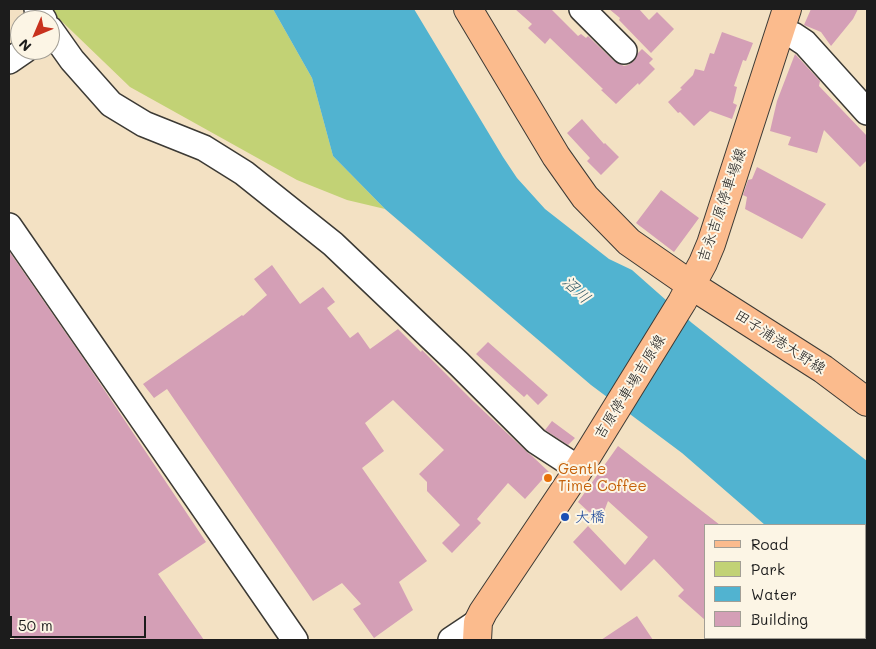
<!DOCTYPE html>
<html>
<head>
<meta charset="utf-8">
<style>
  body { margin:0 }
  #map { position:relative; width:876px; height:649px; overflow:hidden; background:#f3e1c3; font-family:Mali,sans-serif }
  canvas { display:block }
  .frame { position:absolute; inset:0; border:10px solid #1c1c1c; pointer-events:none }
  .legend { position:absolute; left:704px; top:524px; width:162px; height:115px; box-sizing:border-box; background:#fcf5e5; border:1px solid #a29e95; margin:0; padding:6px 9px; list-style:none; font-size:15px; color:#1c1c1c }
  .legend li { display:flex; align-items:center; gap:10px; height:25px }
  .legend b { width:25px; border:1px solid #a29e95 }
  .north { position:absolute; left:10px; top:10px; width:50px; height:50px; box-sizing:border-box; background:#fcf5e5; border:1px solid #a29e95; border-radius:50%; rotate:225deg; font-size:14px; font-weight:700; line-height:20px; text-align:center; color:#1c1c1c }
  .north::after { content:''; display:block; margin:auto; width:18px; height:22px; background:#c8321e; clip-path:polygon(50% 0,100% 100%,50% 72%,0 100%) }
  .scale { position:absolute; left:10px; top:616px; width:136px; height:22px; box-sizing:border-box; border:2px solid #1c1c1c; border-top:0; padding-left:6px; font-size:15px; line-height:18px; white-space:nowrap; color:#1c1c1c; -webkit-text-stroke:4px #fcf5e5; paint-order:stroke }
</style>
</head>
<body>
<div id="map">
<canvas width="876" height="649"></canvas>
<div class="frame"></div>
<ul class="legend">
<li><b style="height:6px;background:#fbbb8d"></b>Road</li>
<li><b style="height:14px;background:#c2d275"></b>Park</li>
<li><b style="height:14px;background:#51b3d0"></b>Water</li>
<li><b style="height:14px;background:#d49fb6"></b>Building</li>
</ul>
<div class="north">N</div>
<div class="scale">50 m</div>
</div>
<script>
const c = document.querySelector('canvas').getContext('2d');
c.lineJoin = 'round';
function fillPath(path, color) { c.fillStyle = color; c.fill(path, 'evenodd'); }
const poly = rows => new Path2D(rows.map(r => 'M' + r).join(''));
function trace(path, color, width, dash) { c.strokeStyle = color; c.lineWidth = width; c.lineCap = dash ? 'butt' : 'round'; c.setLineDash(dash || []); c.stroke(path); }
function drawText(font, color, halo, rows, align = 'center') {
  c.font = font + ' Mali,"Klee One",sans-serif'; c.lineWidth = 4; c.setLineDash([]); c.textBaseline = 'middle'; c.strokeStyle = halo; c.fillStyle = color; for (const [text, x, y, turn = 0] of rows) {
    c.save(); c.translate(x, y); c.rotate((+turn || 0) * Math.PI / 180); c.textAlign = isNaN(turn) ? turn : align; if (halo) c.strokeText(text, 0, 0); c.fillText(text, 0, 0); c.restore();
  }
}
const green = poly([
  [49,9,273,9,312,78,333,156,385,209,347,200,297,180,130,87]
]);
const water = poly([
  [273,9,414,9,503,157,517,178,545,209,609,259,632,270,692,323,867,461,867,616,865,613,865,525,765,525,682,453,591,385,385,209,333,156,312,78]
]);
const building = poly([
  [515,9,551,9,578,36,581,34,586,38,588,36,614,61,624,66,628,65,634,61,638,53,642,49,653,59,649,63,655,69,639,85,638,83,616,104,601,90,603,89,550,38,545,44,528,28,532,24],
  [609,9,639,9,649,20,657,12,674,29,651,53,619,20,620,18],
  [811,9,858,9,853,19,831,46,821,32,804,25],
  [722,32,753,43,746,61,743,60,734,86,737,87,733,103,737,105,732,119,710,111,694,126,680,112,678,113,668,102,682,89,680,88,693,75,695,69,704,71,710,53,714,54],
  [795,54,820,81,819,86,867,136,867,160,860,167,824,130,817,153,788,145,791,137,770,131,777,101],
  [582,119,604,144,605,143,619,157,601,175,587,161,590,158,567,133],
  [757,167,826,204,802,239,745,209,747,197,743,195,748,180,752,179],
  [661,190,699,218,674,252,636,223],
  [9,251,83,358,206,542,158,574,204,640,15,640,9,631],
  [272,265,300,304,323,287,335,302,327,308,350,338,358,332,370,349,398,329,421,352,422,350,472,400,528,453,531,455,549,472,525,499,508,483,477,519,481,523,452,553,442,543,460,525,427,491,427,482,419,474,444,450,393,400,365,423,384,451,362,468,427,561,399,582,413,610,374,638,353,609,361,604,342,583,313,601,167,389,154,398,143,384,242,315,243,316,267,295,254,279],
  [488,342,548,395,538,405,527,394,524,397,476,354],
  [552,421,575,438,568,445,545,430],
  [618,446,720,525,705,525,705,620,678,596,684,590,654,559,621,591,573,542,588,526,625,565,648,537,608,501,600,522,578,502],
  [637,616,653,640,601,640]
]);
const minor = poly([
  [37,9,44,20],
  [582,9,624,51],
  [50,29,72,60,111,104,144,124,204,148,244,173,333,244,459,364,536,441,579,469],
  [779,33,793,35,805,43,867,112],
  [9,61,25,50],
  [9,226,295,640],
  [451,640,478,622]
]);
const major = poly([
  [468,9,556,156,585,197,629,242,691,285,823,369,867,402],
  [477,640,478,622,483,612,579,469,682,302,703,263,711,244,787,9]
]);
const markers = [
  [548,478,5,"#e8710a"],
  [565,517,5,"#1a4fb4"]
];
const streetNames = [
  ["吉永吉原停車場線",722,205,-71],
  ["田子浦港大野線",780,342,33],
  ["吉原停車場吉原線",630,387,-58]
];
const foodNames = [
  ["Gentle",558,469],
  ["Time Coffee",558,486]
];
const transitNames = [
  ["大橋",575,517]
];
const waterNames = [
  ["沼川",576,290,43]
];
fillPath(green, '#c2d275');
fillPath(water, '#51b3d0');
fillPath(building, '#d49fb6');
trace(minor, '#3c3a35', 28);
trace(major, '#3c3a35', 30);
trace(minor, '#fff', 25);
trace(major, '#fbbb8d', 28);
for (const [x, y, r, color] of markers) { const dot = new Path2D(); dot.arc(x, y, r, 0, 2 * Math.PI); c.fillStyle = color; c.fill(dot); trace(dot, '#fcf5e5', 2); }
drawText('15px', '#1c1c1c', '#fcf5e5', streetNames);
drawText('15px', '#c56008', '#fcf5e5', foodNames, 'left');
drawText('15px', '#164399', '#fcf5e5', transitNames, 'left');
drawText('italic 16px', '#315864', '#fcf5e5', waterNames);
</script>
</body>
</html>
